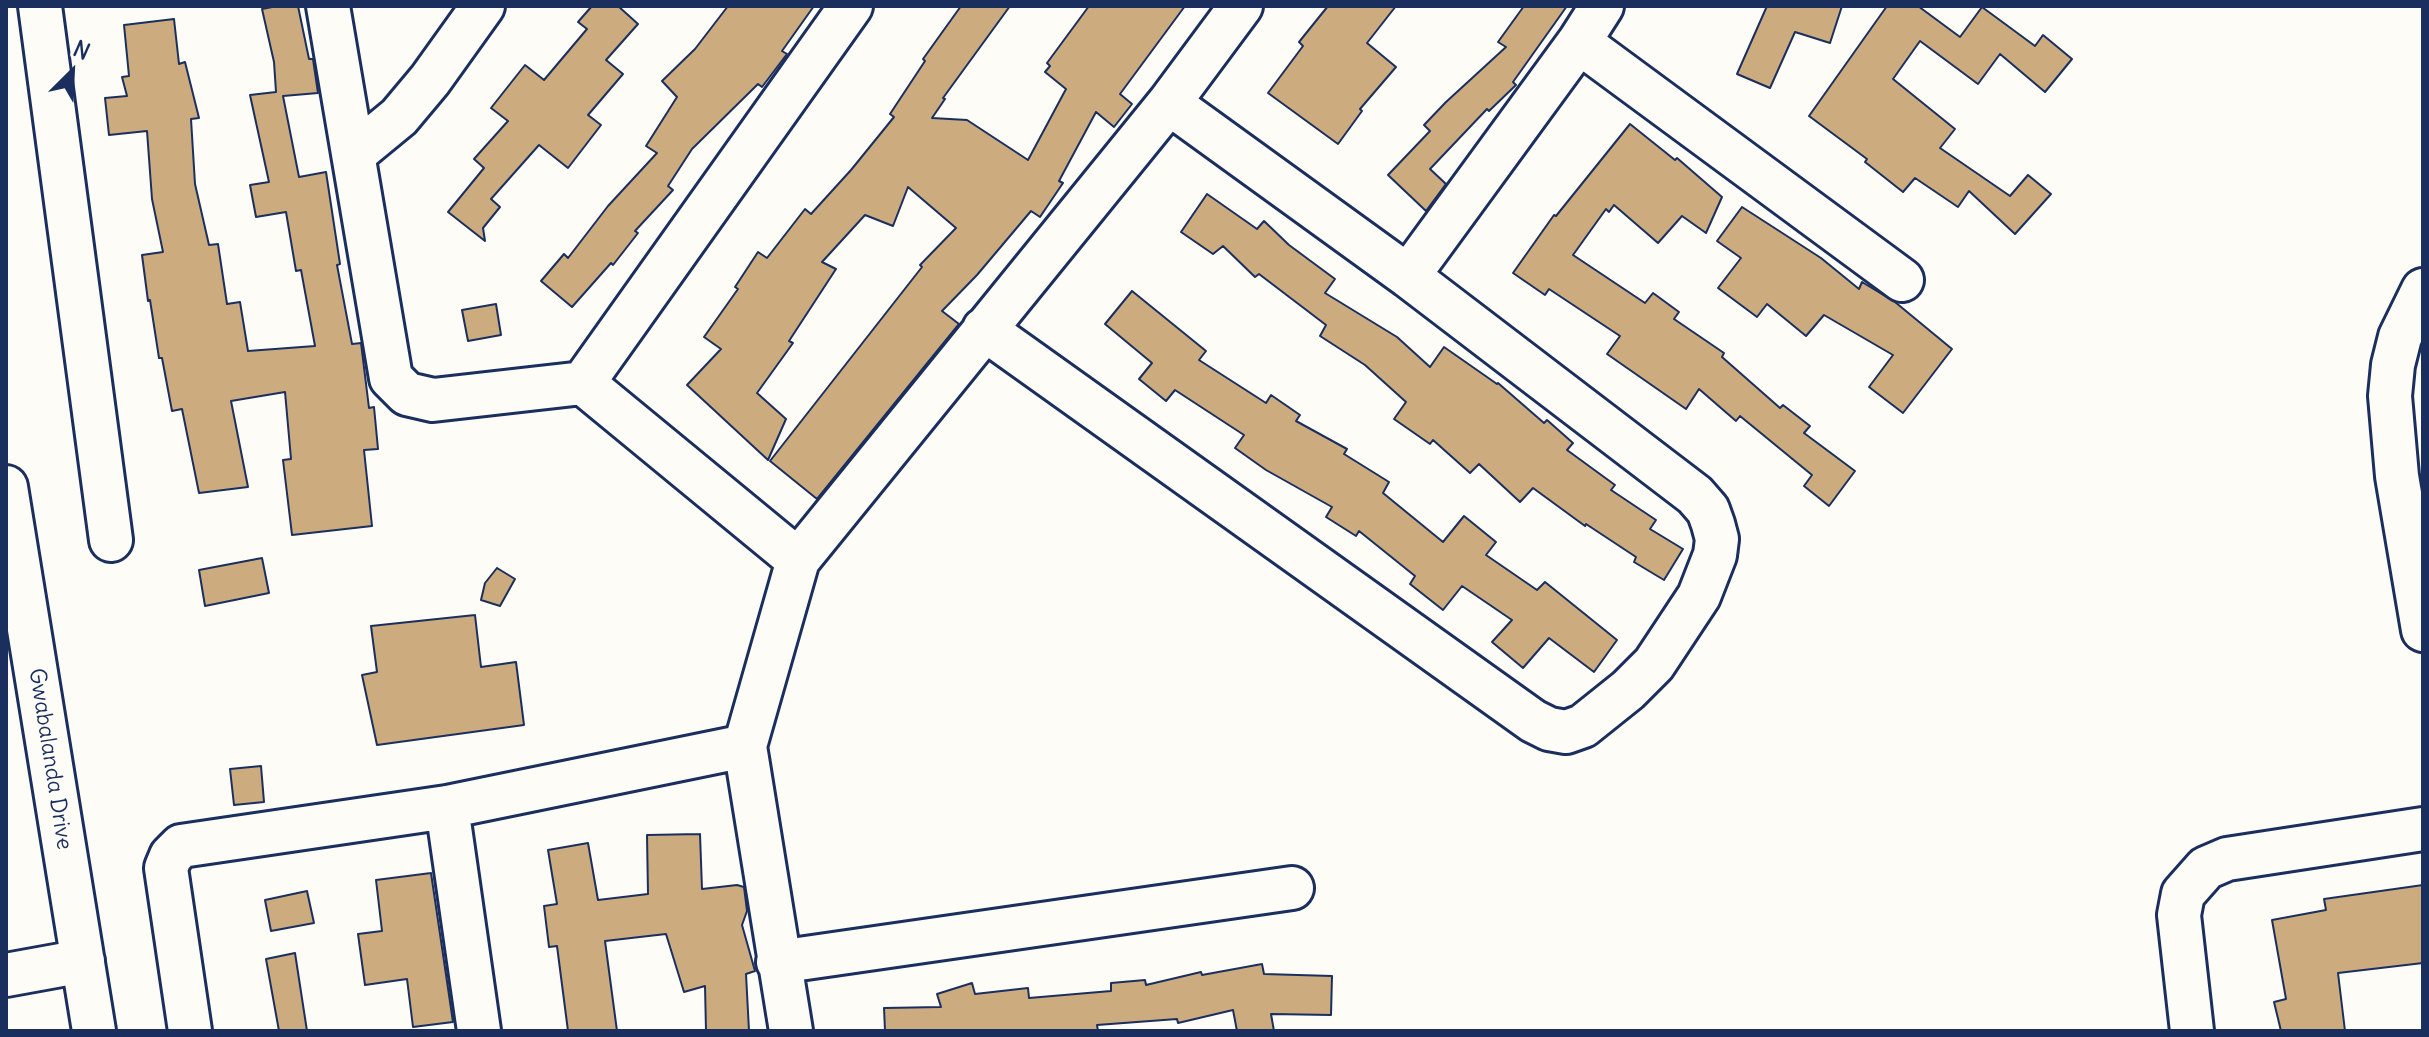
<!DOCTYPE html>
<html>
<head>
<meta charset="utf-8">
<style>
  body { margin:0 }
  #map { position:relative; width:2429px; height:1037px; overflow:hidden; background:#fdfcf7; font-family:Delius,sans-serif }
  canvas { display:block }
  .frame { position:absolute; inset:0; border:8px solid #1b2f5e; pointer-events:none }
  .north { position:absolute; left:32px; top:32px; width:80px; height:80px; -webkit-text-stroke:6px #fdfcf7; paint-order:stroke; rotate:24deg; font-size:22px; font-weight:700; line-height:32px; text-align:center; color:#1b2f5e }
  .north::after { content:''; display:block; margin:auto; width:28px; height:36px; background:#1b2f5e; clip-path:polygon(50% 0,100% 100%,50% 72%,0 100%) }
</style>
</head>
<body>
<div id="map">
<canvas width="2429" height="1037"></canvas>
<div class="frame"></div>
<div class="north">N</div>
</div>
<script>
const c = document.querySelector('canvas').getContext('2d');
c.lineJoin = 'round';
function fillPath(path, color) { c.fillStyle = color; c.fill(path, 'evenodd'); }
const poly = rows => new Path2D(rows.map(r => 'M' + r).join(''));
function trace(path, color, width, dash) { c.strokeStyle = color; c.lineWidth = width; c.lineCap = dash ? 'butt' : 'round'; c.setLineDash(dash || []); c.stroke(path); }
function drawText(font, color, halo, rows, align = 'center') {
  c.font = font + ' Delius,sans-serif'; c.lineWidth = 6; c.setLineDash([]); c.textBaseline = 'middle'; c.strokeStyle = halo; c.fillStyle = color; for (const [text, x, y, turn = 0] of rows) {
    c.save(); c.translate(x, y); c.rotate((+turn || 0) * Math.PI / 180); c.textAlign = isNaN(turn) ? turn : align; if (halo) c.strokeText(text, 0, 0); c.fillText(text, 0, 0); c.restore();
  }
}
const building = poly([
  [277,6,298,6,309,59,313,59,318,93,283,96,299,177,326,172,340,264,337,265,352,344,361,343,369,408,374,407,378,449,364,450,372,526,292,535,283,460,291,459,285,392,231,401,248,487,199,493,182,409,172,411,162,358,159,358,150,300,148,301,142,255,163,252,152,199,147,131,109,135,105,98,127,96,122,77,129,76,124,25,174,19,179,64,185,62,199,118,191,119,195,184,209,245,218,244,227,304,240,302,248,351,315,346,301,270,296,271,286,212,256,217,250,185,269,182,250,95,276,92,274,62,262,9,277,6],
  [592,6,618,6,638,24,606,60,623,74,588,115,601,125,568,168,539,145,491,199,500,207,483,228,485,241,448,212,484,168,474,159,508,121,491,108,525,65,544,80,587,29,578,22,592,6],
  [728,6,814,6,782,51,787,54,762,87,758,84,692,149,668,186,673,190,635,231,638,233,613,265,611,263,572,307,541,281,564,254,568,258,608,206,657,153,646,146,677,97,662,81,695,49,728,6],
  [961,6,1010,6,943,98,945,99,932,118,967,120,1028,160,1066,89,1045,72,1050,66,1047,63,1089,6,1185,6,1120,94,1132,104,1114,127,1096,112,1059,181,1063,183,1040,217,1031,211,977,275,942,311,959,324,817,499,770,461,922,267,920,265,956,228,908,187,893,226,865,215,822,262,836,269,789,341,793,343,757,393,786,419,768,460,687,385,721,349,704,337,738,289,735,287,758,252,767,258,805,209,811,214,851,170,894,117,890,114,925,61,923,59,961,6],
  [1328,6,1396,6,1367,43,1396,67,1360,109,1362,111,1338,144,1268,93,1303,46,1299,42,1328,6],
  [1524,6,1567,6,1513,82,1516,85,1489,111,1487,109,1430,169,1446,184,1426,211,1388,175,1430,131,1424,125,1446,102,1506,47,1498,42,1524,6],
  [1767,6,1842,6,1830,43,1795,32,1770,88,1737,74,1767,6],
  [1887,6,1918,6,1960,37,1982,7,2035,46,2043,35,2072,59,2045,92,2000,54,1978,84,1920,41,1893,79,1955,129,1940,148,2010,196,2028,175,2051,194,2015,234,1969,191,1958,207,1915,178,1903,192,1865,162,1867,159,1809,116,1887,6],
  [1630,124,1675,160,1677,158,1722,197,1706,233,1682,216,1658,243,1614,205,1609,212,1606,209,1573,255,1645,303,1653,293,1679,312,1674,319,1724,353,1722,357,1780,408,1783,405,1810,426,1804,433,1855,471,1829,506,1804,486,1812,475,1740,416,1736,421,1699,389,1686,409,1607,354,1620,336,1549,289,1545,295,1513,273,1554,215,1556,216,1630,124],
  [1207,194,1257,229,1264,221,1289,245,1335,279,1325,293,1397,337,1430,367,1444,347,1497,384,1498,383,1544,423,1547,420,1573,443,1567,450,1615,485,1611,490,1656,520,1650,529,1683,549,1664,580,1634,562,1636,557,1586,524,1585,526,1533,488,1520,502,1479,464,1470,473,1433,440,1430,444,1394,419,1406,402,1365,365,1320,336,1326,325,1259,274,1255,277,1223,246,1213,254,1181,232,1207,194],
  [1742,207,1821,258,1859,289,1862,282,1895,302,1952,349,1903,413,1869,387,1893,355,1824,315,1806,336,1767,304,1757,317,1718,288,1741,258,1717,241,1742,207],
  [1132,291,1206,351,1199,360,1266,403,1271,395,1300,415,1296,421,1347,449,1344,454,1389,482,1383,493,1443,542,1464,516,1496,542,1486,555,1537,590,1545,582,1617,640,1594,672,1549,638,1523,668,1492,642,1512,620,1462,586,1443,610,1410,584,1415,576,1359,531,1356,536,1326,517,1332,507,1266,470,1235,448,1244,435,1175,390,1166,401,1139,379,1152,363,1105,324,1132,291],
  [496,304,501,335,468,341,462,310,496,304],
  [262,558,269,593,205,606,199,570,262,558],
  [497,568,515,579,500,606,481,600,485,583,497,568],
  [475,615,481,667,516,662,524,725,377,745,362,675,377,672,371,626,475,615],
  [261,766,264,802,234,805,230,769,261,766],
  [700,834,702,889,737,885,744,887,747,911,742,925,755,971,746,974,749,1031,706,1031,705,986,684,992,666,934,605,941,617,1031,568,1031,557,946,549,947,544,906,557,904,548,850,588,843,598,900,648,894,647,835,700,834],
  [431,873,453,1022,413,1027,407,979,365,985,358,934,382,931,376,880,431,873],
  [2423,885,2423,963,2338,973,2345,1031,2281,1031,2274,1002,2286,999,2272,920,2326,910,2324,899,2423,885],
  [307,891,314,923,271,931,265,900,307,891],
  [295,953,307,1031,279,1031,266,959,295,953],
  [1262,964,1264,974,1332,976,1331,1015,1271,1014,1274,1031,1237,1031,1233,1010,1178,1023,1177,1019,1097,1025,1098,1031,885,1031,884,1008,941,1007,937,994,972,983,975,994,1028,988,1029,998,1111,991,1111,983,1145,980,1146,985,1201,972,1202,975,1262,964]
]);
const minor = poly([
  [40,6,111,540],
  [328,6,391,378,407,394,433,400,583,383,798,560],
  [1579,42,1902,280],
  [354,154,399,117,430,80,483,6],
  [1408,276,1579,42,1602,6],
  [2423,290,2400,337,2393,365,2390,396,2397,476,2423,630],
  [984,329,1533,721,1549,729,1566,732,1583,726,1628,690,1654,664,1699,596,1715,555,1717,539,1713,524,1708,510,1695,495,1408,276,1169,103],
  [583,383,851,6],
  [6,487,94,1031],
  [447,807,479,1031],
  [778,962,1292,888],
  [6,975,83,961],
  [190,1031,166,868,171,856,181,846,447,807,745,746],
  [791,1031,745,746,798,560,1169,103,1241,6],
  [2192,1031,2179,915,2183,894,2206,868,2227,859,2423,829]
]);
const streetNames = [
  ["Gwabalanda Drive",50,759,81]
];
fillPath(building, '#ccab7f');
trace(building, '#1b2f5e', 2);
trace(minor, '#1b2f5e', 48);
trace(minor, '#fdfcf7', 42);
drawText('22px', '#1b2f5e', '#fdfcf7', streetNames);
</script>
</body>
</html>
